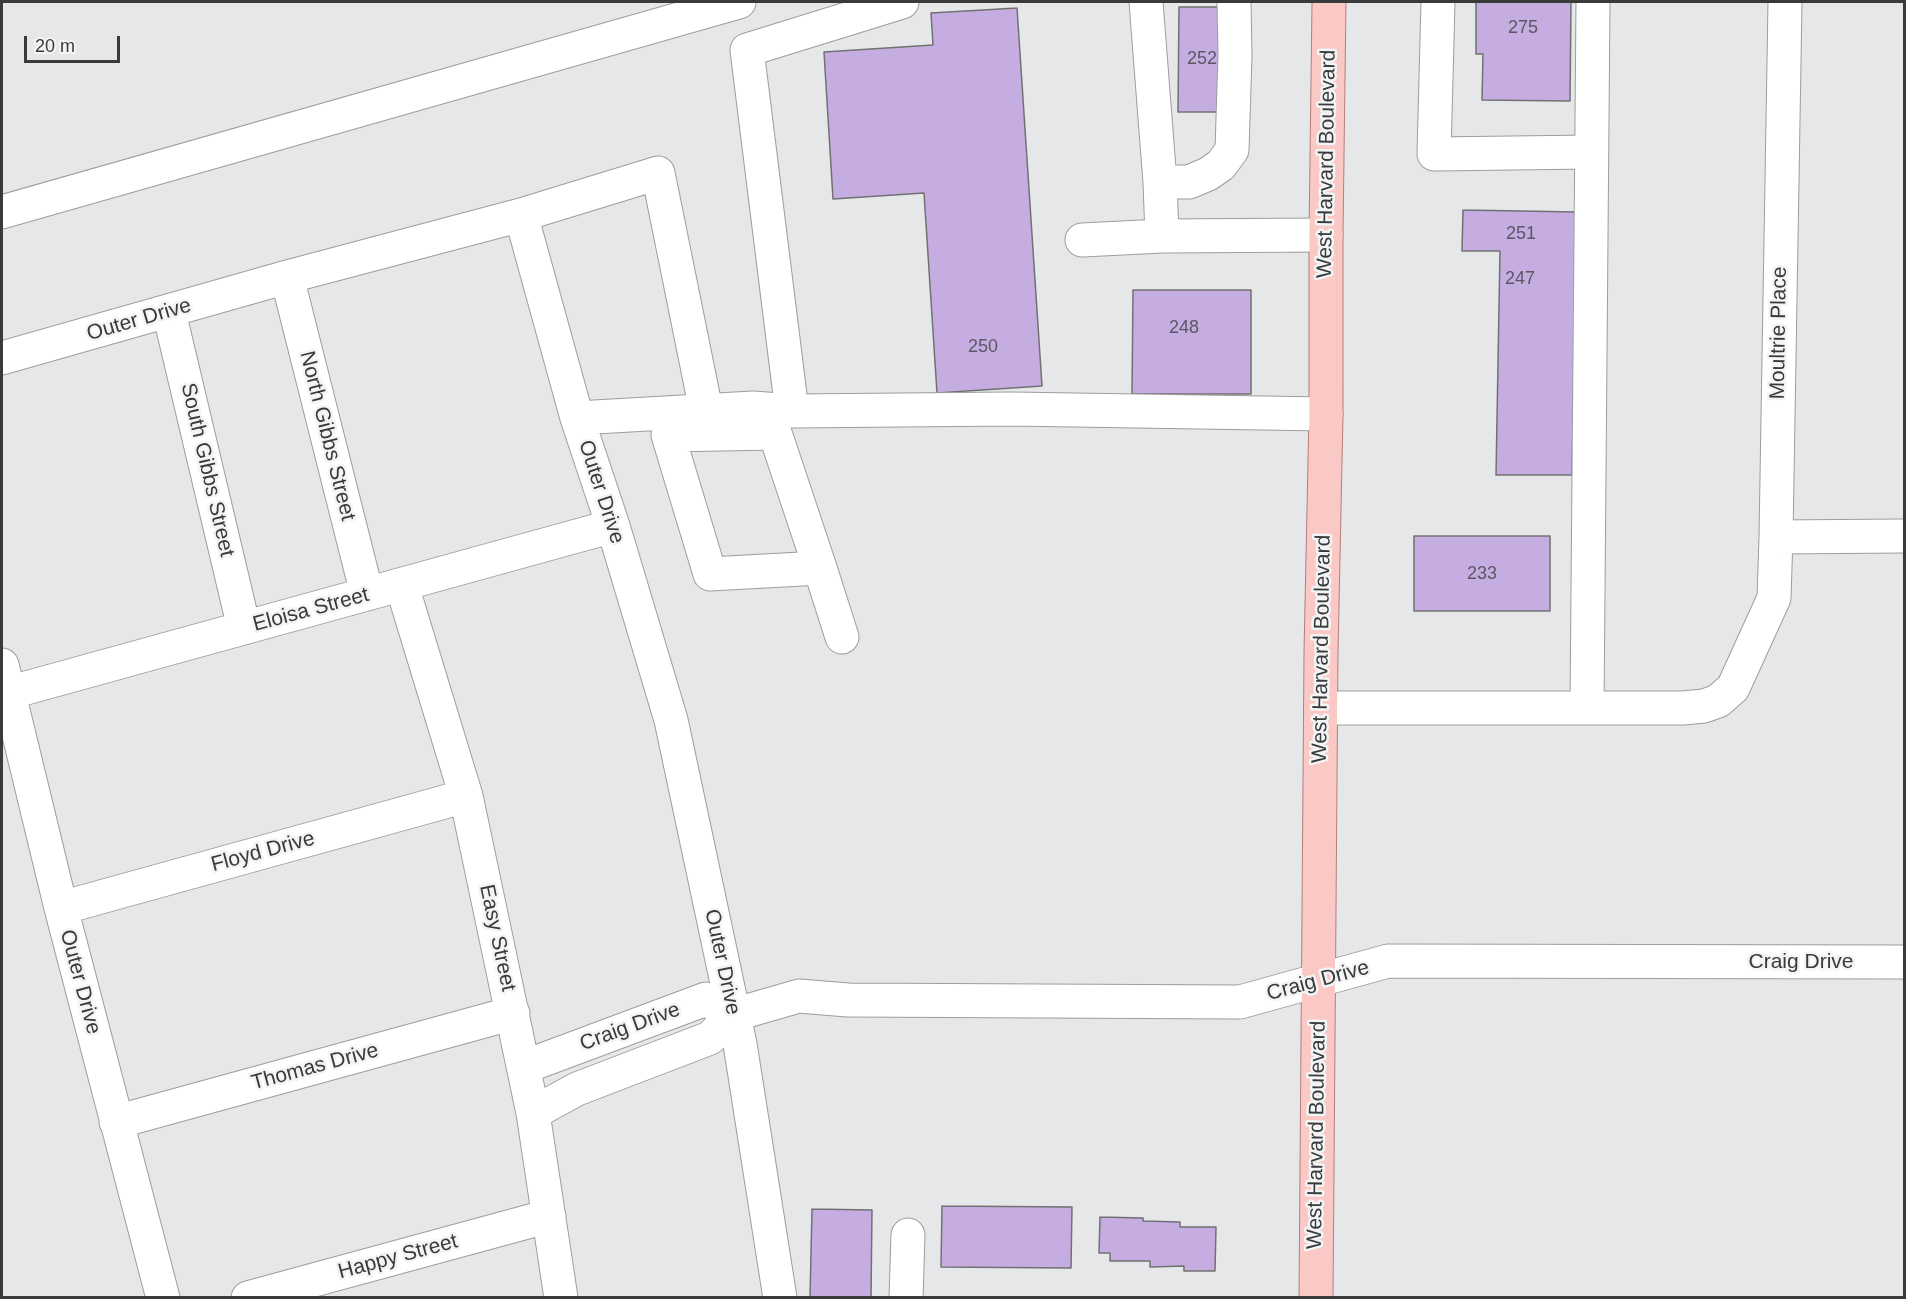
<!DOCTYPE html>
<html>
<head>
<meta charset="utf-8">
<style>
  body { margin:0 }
  #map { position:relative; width:1906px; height:1299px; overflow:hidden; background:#e6e7e8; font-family:Arial,sans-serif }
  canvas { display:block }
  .frame { position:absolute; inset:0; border:3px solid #393a3a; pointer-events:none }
  .scale { position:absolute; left:24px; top:36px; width:96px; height:27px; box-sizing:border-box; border:3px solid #393a3a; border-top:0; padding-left:8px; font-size:18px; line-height:21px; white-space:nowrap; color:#393a3a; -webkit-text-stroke:4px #f3f4f5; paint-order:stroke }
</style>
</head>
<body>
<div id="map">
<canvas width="1906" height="1299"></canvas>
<div class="frame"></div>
<div class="scale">20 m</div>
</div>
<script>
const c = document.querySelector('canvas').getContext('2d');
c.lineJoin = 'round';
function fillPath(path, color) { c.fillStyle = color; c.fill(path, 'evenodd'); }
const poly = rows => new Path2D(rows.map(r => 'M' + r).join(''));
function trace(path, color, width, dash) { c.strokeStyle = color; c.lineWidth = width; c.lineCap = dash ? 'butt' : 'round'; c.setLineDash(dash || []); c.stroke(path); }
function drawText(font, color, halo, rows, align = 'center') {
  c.font = font + ' Arial,sans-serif'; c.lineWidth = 5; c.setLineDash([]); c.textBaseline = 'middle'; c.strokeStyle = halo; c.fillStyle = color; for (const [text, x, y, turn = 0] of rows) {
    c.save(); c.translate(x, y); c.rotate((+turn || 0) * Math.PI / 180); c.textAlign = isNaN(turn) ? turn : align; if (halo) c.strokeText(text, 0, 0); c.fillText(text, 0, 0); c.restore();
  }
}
const building = poly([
  [1476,2,1571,2,1570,101,1482,100,1483,54,1476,54,1476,2],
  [1179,7,1225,7,1224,112,1178,112,1179,7],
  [1017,8,1042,386,937,393,924,193,833,199,824,52,933,45,931,13,1017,8],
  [1463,210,1577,212,1572,475,1496,475,1500,251,1462,251,1463,210],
  [1133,290,1251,290,1251,394,1132,394,1133,290],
  [1414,536,1550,536,1550,611,1414,611,1414,536],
  [942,1206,1072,1207,1071,1268,941,1267,942,1206],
  [812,1209,872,1210,871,1298,810,1298,812,1209],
  [1100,1217,1143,1218,1143,1221,1180,1222,1180,1227,1216,1227,1215,1271,1184,1271,1184,1266,1150,1267,1150,1261,1110,1261,1110,1253,1099,1253,1100,1217]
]);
const minor = poly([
  [1146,2,1160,182,1162,236],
  [1438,2,1434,154,1591,152],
  [1785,2,1776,537,1904,536],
  [1160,182,1189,182,1208,174,1221,165,1232,150,1235,56,1234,2],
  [2,212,739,2],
  [521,215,658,173,706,410],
  [1082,240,1162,236,1326,235],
  [287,277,367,594],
  [169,312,244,628],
  [2,358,287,277,521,215,577,418,613,526,671,720,740,1044,780,1298],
  [792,411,747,50,902,2],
  [577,418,753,408,792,411,1011,409,1326,414],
  [820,568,710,574,668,435,775,433,820,568,842,637],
  [402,586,466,796,533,1113,561,1298],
  [2,665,61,908,163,1298],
  [8,693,613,526],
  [1321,708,1683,708,1704,706,1718,701,1733,688,1774,598,1776,537],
  [1587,708,1593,2],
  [61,908,466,796],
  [524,1067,706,999,733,1015],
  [533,1113,577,1089,710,1038,733,1015,799,996,848,1000,1240,1002,1388,961,1904,962],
  [116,1122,513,1013],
  [248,1298,549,1216],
  [906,1298,908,1235]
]);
const major = poly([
  [1316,1298,1321,653,1326,414,1326,235,1329,2]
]);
const numberNames = [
  ["275",1523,28],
  ["252",1202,59],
  ["251",1521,234],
  ["247",1520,279],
  ["248",1184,328],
  ["250",983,347],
  ["233",1482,574]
];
const streetNames = [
  ["West Harvard Boulevard",1327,164,-89],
  ["Outer Drive",139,320,-16],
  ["Moultrie Place",1779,333,-89],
  ["North Gibbs Street",327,436,76],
  ["South Gibbs Street",207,470,77],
  ["Outer Drive",601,492,72],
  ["Eloisa Street",311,610,-15],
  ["West Harvard Boulevard",1322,649,-89],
  ["Floyd Drive",263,852,-15],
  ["Easy Street",497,938,78],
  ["Outer Drive",722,962,78],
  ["Craig Drive",1801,962],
  ["Craig Drive",1318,981,-15],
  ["Outer Drive",80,982,75],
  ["Craig Drive",630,1027,-20],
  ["Thomas Drive",315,1067,-15],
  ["West Harvard Boulevard",1317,1135,-89],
  ["Happy Street",398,1257,-15]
];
fillPath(building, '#c6ade1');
trace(building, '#717172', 1.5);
trace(minor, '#9c9d9e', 35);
trace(major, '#b47e7c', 35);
trace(minor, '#fff', 33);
trace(major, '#fac8c5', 33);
drawText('18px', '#5c5764', null, numberNames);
drawText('21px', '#393a3a', '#f3f4f5', streetNames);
</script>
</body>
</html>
